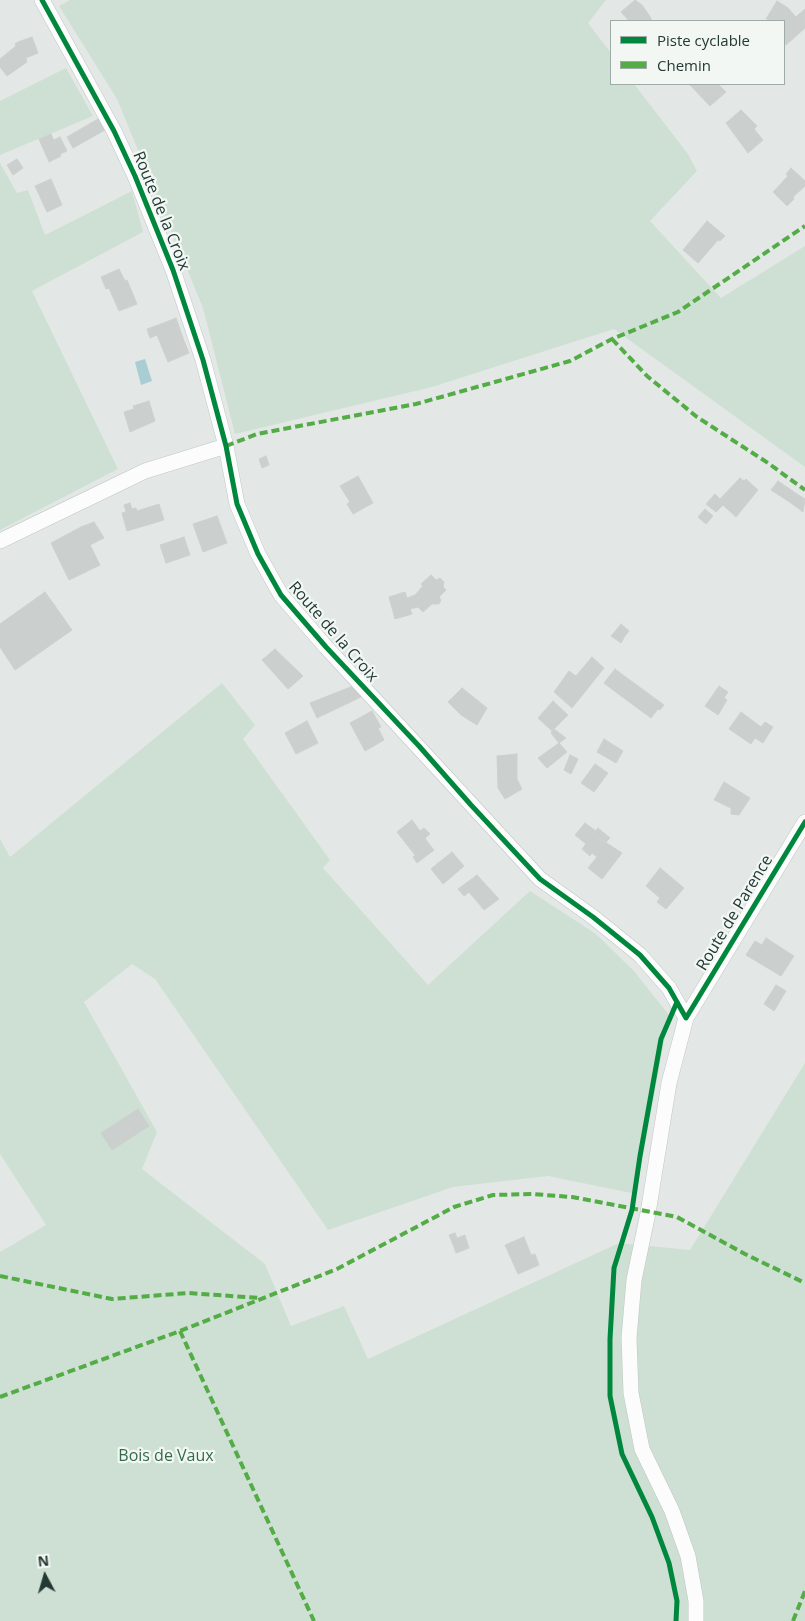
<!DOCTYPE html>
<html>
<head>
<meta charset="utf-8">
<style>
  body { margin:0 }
  #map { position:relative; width:805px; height:1621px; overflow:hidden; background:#e3e8e6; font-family:"Open Sans",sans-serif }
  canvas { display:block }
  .legend { position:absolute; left:610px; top:20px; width:175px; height:65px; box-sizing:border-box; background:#f2f7f4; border:1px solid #9faba7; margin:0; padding:6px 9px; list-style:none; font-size:15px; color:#233933 }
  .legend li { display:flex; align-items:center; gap:10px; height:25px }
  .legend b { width:25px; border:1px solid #9faba7 }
  .north { position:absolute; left:20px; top:1551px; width:50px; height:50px; -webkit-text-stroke:4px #f2f7f4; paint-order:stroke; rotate:354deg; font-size:14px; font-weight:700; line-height:20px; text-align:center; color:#233933 }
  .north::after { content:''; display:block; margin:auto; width:18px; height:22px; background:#233933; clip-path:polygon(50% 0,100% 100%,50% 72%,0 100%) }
</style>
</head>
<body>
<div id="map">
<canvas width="805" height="1621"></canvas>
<ul class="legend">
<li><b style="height:6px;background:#00873e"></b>Piste cyclable</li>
<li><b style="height:6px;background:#53ac45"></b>Chemin</li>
</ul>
<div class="north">N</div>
</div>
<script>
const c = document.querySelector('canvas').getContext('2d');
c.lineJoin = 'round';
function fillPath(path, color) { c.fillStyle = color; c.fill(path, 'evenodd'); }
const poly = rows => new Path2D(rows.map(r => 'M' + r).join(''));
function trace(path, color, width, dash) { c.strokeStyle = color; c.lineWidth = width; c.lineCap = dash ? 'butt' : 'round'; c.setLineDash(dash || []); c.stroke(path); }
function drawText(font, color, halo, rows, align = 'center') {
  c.font = font + ' "Open Sans",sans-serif'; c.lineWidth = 4.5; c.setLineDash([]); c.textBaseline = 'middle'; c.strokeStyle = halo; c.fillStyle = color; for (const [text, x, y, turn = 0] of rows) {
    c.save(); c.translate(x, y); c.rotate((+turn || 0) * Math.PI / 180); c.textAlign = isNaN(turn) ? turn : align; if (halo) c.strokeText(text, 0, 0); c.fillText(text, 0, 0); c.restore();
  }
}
const green = poly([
  [70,0,606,0,588,23,611,53,611,84,634,84,688,154,697,171,650,221,721,298,805,246,805,467,614,329,432,387,235,434,203,308,117,99,59,6],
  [66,68,93,116,0,155,0,101],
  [0,163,17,193,28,190,45,235,132,191,143,232,32,291,118,469,0,530],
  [222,683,255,725,243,739,330,860,323,868,428,985,530,891,596,934,633,970,669,1015,636,1194,548,1176,453,1187,328,1230,155,979,132,964,84,1002,157,1132,142,1169,265,1264,291,1326,344,1306,368,1359,619,1243,690,1250,805,1063,805,1621,0,1621,0,1252,46,1225,0,1154,0,839,10,857]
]);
const water = poly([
  [145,359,152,381,141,385,135,362]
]);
const building = poly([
  [635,0,642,5,651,18,651,21,629,21,621,12,635,0],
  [777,1,788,8,796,17,805,9,805,28,786,45,784,42,784,21,766,19,777,1],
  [32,37,38,53,26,58,27,62,7,76,0,67,0,59,16,46,15,44,18,42,32,37],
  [689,84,718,84,726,92,710,106,689,84],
  [741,110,757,126,754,129,763,140,748,153,726,123,741,110],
  [98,119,105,130,73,148,67,137,98,119],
  [51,134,61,156,49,162,39,139,51,134],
  [60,137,67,151,60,154,54,140,60,137],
  [17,159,23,168,13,175,7,165,17,159],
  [791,168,805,181,805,186,793,197,794,199,787,206,773,192,788,176,786,174,791,168],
  [51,179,62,205,47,212,35,186,51,179],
  [707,221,725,236,720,241,718,240,698,263,683,250,707,221],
  [119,269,125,281,127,280,137,304,119,311,109,288,106,289,101,277,119,269],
  [176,318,183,338,169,344,161,324,176,318],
  [161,324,169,344,183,338,189,353,168,362,157,335,150,338,147,329,161,324],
  [149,401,155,421,130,432,124,412,134,409,133,406,149,401],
  [266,456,269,465,262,468,259,459,266,456],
  [358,476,373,503,353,514,347,504,350,502,340,486,358,476],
  [740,478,744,481,746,479,758,490,736,517,723,505,716,512,706,504,715,494,720,499,740,478],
  [778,481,797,494,791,503,771,490,778,481],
  [797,494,805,499,803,512,791,503,797,494],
  [130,503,132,509,136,508,137,511,159,504,164,520,127,531,122,513,126,512,124,505,130,503],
  [705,509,713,516,706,524,698,517,705,509],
  [217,516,227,543,203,552,193,524,217,516],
  [94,522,104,538,90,545,81,527,94,522],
  [81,527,100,565,69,580,51,543,81,527],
  [184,537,190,555,166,563,160,545,184,537],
  [431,575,436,580,440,578,444,582,443,587,446,590,439,597,441,600,439,604,432,604,423,612,418,607,410,609,412,614,395,619,389,597,405,592,407,598,415,595,423,586,421,584,431,575],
  [45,592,55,606,0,644,0,624,45,592],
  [55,606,72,630,15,670,0,647,0,644,55,606],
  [621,624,629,631,625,636,617,629,621,624],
  [617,629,625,636,621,643,611,636,617,629],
  [275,649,303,676,288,689,262,660,275,649],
  [592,657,604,668,572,708,554,692,569,671,576,676,592,657],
  [615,669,623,675,613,690,604,683,615,669],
  [623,675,664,705,660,710,658,709,651,718,613,690,623,675],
  [353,686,361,697,317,718,310,703,353,686],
  [719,686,728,692,724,698,715,692,719,686],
  [462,688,487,708,477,725,461,715,448,702,462,688],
  [715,692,727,700,718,715,705,706,715,692],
  [553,701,568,715,552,731,538,718,553,701],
  [372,711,381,727,378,728,384,740,365,751,350,723,372,711],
  [741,712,761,727,765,722,773,727,763,743,755,738,751,744,729,729,741,712],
  [307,721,318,743,296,754,285,733,307,721],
  [554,729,566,738,559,743,551,733,554,729],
  [604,739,623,751,616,763,597,752,604,739],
  [559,743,567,752,547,768,538,758,559,743],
  [517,754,517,779,522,789,505,799,498,788,497,756,517,754],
  [570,755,578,759,571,774,564,770,570,755],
  [595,764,608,773,594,792,581,783,595,764],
  [724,782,750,798,739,815,731,814,731,808,714,800,724,782],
  [412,820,420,831,424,828,430,834,425,838,429,844,415,855,397,832,412,820],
  [585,823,596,831,593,834,622,853,602,879,588,868,597,857,592,853,590,856,582,849,586,844,575,835,585,823],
  [598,828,610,838,605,843,593,834,598,828],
  [429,844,434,850,417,863,413,857,429,844],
  [452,852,464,866,449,879,443,877,437,870,437,864,452,852],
  [437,864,437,870,443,877,449,879,443,884,431,869,437,864],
  [660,868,684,888,666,909,657,902,660,898,646,886,660,868],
  [477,875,499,899,484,910,469,892,464,896,458,889,477,875],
  [766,938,794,956,781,976,746,955,755,941,762,945,766,938],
  [776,985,786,991,774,1011,764,1004,776,985],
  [138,1109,149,1126,112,1150,101,1133,138,1109],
  [455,1233,457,1238,465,1235,467,1242,454,1247,449,1235,455,1233],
  [524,1237,531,1255,535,1254,539,1265,518,1274,505,1245,524,1237],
  [467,1242,469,1248,456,1253,454,1247,467,1242]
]);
const minor = poly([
  [42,0,114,131,135,176,173,270,203,360,226,446,237,504,258,554,281,595,326,647,540,879,593,917,640,955,669,988,686,1018],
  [0,541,145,471,226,446],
  [696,1621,696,1601,688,1556,672,1511,642,1449,631,1393,629,1338,634,1280,648,1213,669,1083,686,1018,805,822]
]);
const quiet = poly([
  [612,339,647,376,697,417,768,463,805,490],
  [226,446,257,434,416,404,570,361,612,339,678,312,805,226],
  [0,1276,112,1299,188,1293,260,1298],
  [180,1331,314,1621],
  [0,1397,180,1331,337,1269,454,1207,493,1195,532,1194,572,1197,677,1217,745,1254,805,1283],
  [793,1621,805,1591]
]);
const cycleway = poly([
  [42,0,114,131,135,176,173,270,203,360,226,446,237,504,258,554,281,595,326,647,419,746,471,805,540,879,593,917,640,955,669,988,686,1018,805,822],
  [676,1621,677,1601,669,1563,652,1517,622,1454,610,1396,610,1339,614,1268,632,1210,640,1156,661,1039,677,1002]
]);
const streetNames = [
  ["Route de la Croix",161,211,68],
  ["Route de la Croix",333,632,49],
  ["Route de Parence",735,913,-59]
];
const parkNames = [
  ["Bois de Vaux",166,1456]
];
fillPath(green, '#cee0d3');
fillPath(water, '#a8cdd2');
fillPath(building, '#cbcfcd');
trace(building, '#ccd1cf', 1);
trace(minor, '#c0c5c3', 16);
trace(minor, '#fbfcfb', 15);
trace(quiet, '#53ac45', 4, [8, 4]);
trace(cycleway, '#00873e', 5);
drawText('16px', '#233933', '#f2f7f4', streetNames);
drawText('16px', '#326c47', '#f2f7f4', parkNames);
</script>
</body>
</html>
